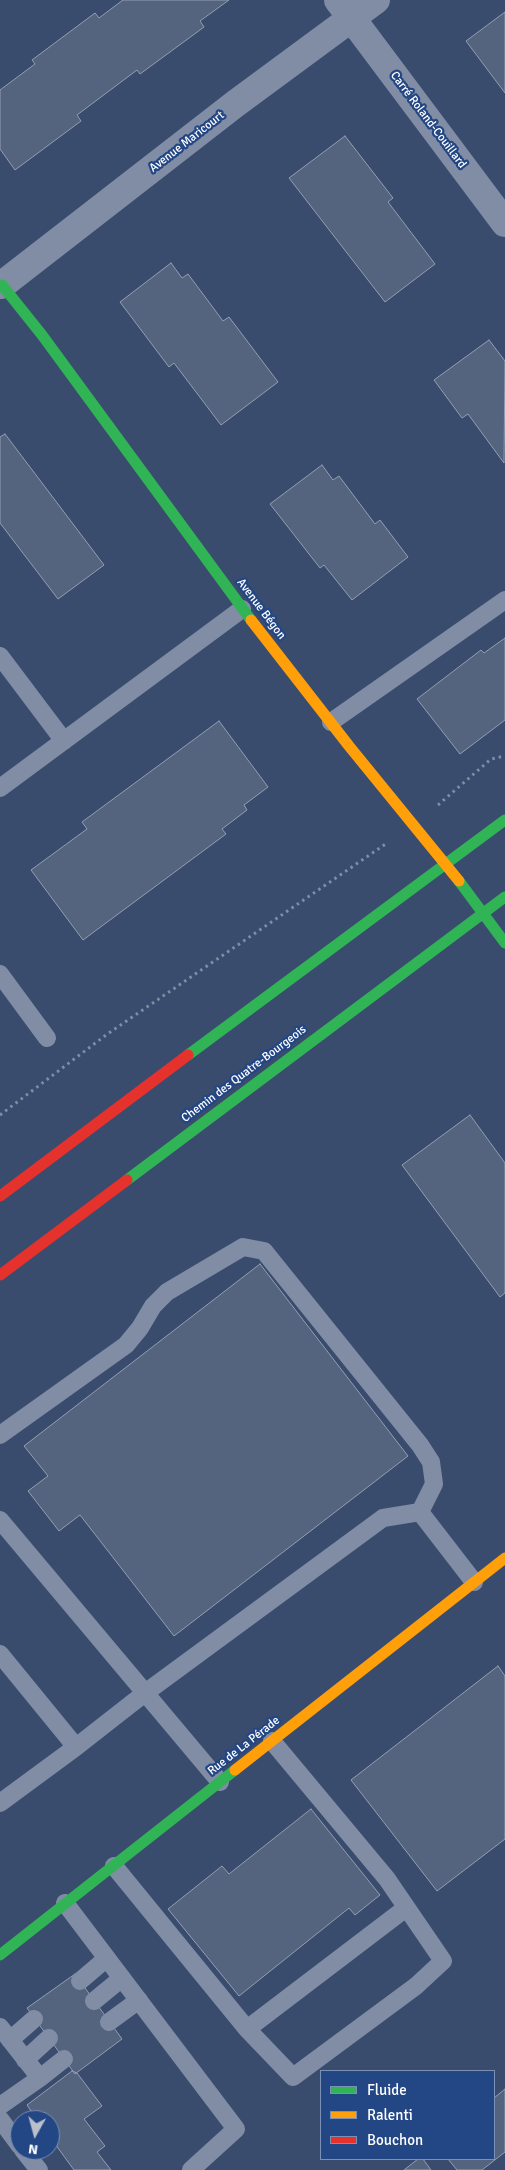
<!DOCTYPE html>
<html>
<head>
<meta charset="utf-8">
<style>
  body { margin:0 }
  #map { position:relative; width:505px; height:2170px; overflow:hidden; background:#394c6e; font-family:Signika,sans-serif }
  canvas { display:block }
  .legend { position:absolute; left:320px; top:2070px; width:175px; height:90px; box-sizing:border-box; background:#234684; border:1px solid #7b90b5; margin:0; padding:6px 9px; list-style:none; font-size:15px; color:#fff }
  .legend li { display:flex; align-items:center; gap:10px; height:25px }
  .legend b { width:25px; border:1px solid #7b90b5 }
  .north { position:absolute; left:10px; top:2110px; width:50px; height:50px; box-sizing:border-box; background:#234684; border:1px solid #7b90b5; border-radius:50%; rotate:187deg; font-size:14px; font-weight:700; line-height:20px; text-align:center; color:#fff }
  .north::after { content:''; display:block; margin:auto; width:18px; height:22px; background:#bac0cc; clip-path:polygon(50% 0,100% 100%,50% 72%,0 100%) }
</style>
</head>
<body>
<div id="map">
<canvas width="505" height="2170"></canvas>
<ul class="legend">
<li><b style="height:6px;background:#30b455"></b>Fluide</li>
<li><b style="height:6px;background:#ff9f0a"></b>Ralenti</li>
<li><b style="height:6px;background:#e5322d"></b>Bouchon</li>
</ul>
<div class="north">N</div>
</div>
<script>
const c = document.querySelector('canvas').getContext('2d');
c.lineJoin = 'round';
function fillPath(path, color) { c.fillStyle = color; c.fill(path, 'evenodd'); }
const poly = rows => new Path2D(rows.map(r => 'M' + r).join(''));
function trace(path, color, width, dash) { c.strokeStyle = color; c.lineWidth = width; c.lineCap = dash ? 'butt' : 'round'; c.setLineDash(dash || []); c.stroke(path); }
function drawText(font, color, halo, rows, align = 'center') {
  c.font = font + ' Signika,sans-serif'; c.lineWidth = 4.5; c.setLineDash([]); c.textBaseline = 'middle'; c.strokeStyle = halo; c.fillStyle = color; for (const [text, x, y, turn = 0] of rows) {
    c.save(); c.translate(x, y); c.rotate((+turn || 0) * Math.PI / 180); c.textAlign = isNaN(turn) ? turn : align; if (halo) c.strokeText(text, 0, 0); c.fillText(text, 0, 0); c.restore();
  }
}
const building = poly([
  [123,0,229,0,200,21,204,27,140,74,137,70,77,115,81,121,15,170,0,149,0,90,35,64,32,60,95,13,99,18,123,0],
  [505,12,505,93,466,41,505,12],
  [345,136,393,198,388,202,435,264,385,302,289,178,345,136],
  [171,263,182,278,188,274,223,321,229,317,278,382,221,425,174,363,169,367,120,302,171,263],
  [489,340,505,361,504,463,468,414,462,418,434,380,489,340],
  [5,434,104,565,58,599,0,523,0,437,5,434],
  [322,465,333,480,339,476,375,524,380,520,408,557,352,600,324,565,320,568,270,504,322,465],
  [505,638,505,720,460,754,417,699,481,650,484,653,505,638],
  [219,721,268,787,244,805,247,810,222,829,226,834,83,940,31,870,87,829,82,822,219,721],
  [470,1115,505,1163,505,1293,500,1297,402,1165,470,1115],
  [260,1264,408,1456,174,1636,80,1515,59,1531,28,1491,48,1476,24,1446,260,1264],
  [498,1666,505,1676,505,1839,437,1891,351,1780,498,1666],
  [311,1809,380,1895,355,1915,349,1908,239,1996,168,1909,222,1866,229,1874,311,1809],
  [75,1974,122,2039,75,2074,27,2008,75,1974],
  [72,2071,77,2073,102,2106,84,2119,105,2146,97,2152,111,2170,74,2170,50,2137,50,2120,37,2120,27,2105,72,2071],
  [505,2089,505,2152,482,2170,457,2170,448,2159,494,2159,494,2098,505,2089],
  [418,2159,423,2159,431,2170,404,2170,418,2159]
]);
const path = poly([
  [438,805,491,759,505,756],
  [0,1115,106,1035,387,843]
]);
const lane = poly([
  [0,656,64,741],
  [331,722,505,600],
  [0,788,242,609],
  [0,974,47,1038],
  [0,1435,126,1345,140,1328,153,1306,167,1292,243,1247,264,1251,420,1445,431,1462,434,1484,420,1512,474,1582],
  [0,1520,220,1782],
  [0,1654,76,1747,145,1693,383,1518,420,1512],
  [0,1803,76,1747],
  [114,1866,247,2029,293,2077,416,1986,443,1961,387,1879,272,1741],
  [65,1903,236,2129,191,2170],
  [80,1981,107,1958],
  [94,2001,122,1978],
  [109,2022,139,2000],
  [0,2027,40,2078,0,2106],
  [247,2029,406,1908],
  [10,2040,34,2019],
  [25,2060,49,2038],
  [40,2078,64,2059],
  [0,2119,20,2146],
  [23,2150,39,2170]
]);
const street = poly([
  [338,0,505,223],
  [2,285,235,104,376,0]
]);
const fast = poly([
  [0,287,2,285,42,335,251,620],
  [459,881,505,943],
  [188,1055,505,820],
  [127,1180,505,897],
  [0,1955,235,1770]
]);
const slow = poly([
  [251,620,349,746,459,881],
  [235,1770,505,1558]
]);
const jam = poly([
  [0,1196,188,1055],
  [0,1275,127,1180]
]);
const streetNames = [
  ["Carré Roland-Couillard",428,120,53],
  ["Avenue Maricourt",187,142,-38],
  ["Avenue Bégon",261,609,53],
  ["Chemin des Quatre-Bourgeois",244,1074,-37],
  ["Rue de La Pérade",244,1746,-38]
];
fillPath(building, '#54647e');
trace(building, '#939eb2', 1);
trace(path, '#808da4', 3, [2.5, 4]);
trace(lane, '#808da4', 18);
trace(street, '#808da4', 28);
trace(fast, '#30b455', 11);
trace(slow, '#ff9f0a', 11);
trace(jam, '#e5322d', 11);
drawText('12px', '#fff', '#234684', streetNames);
</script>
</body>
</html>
